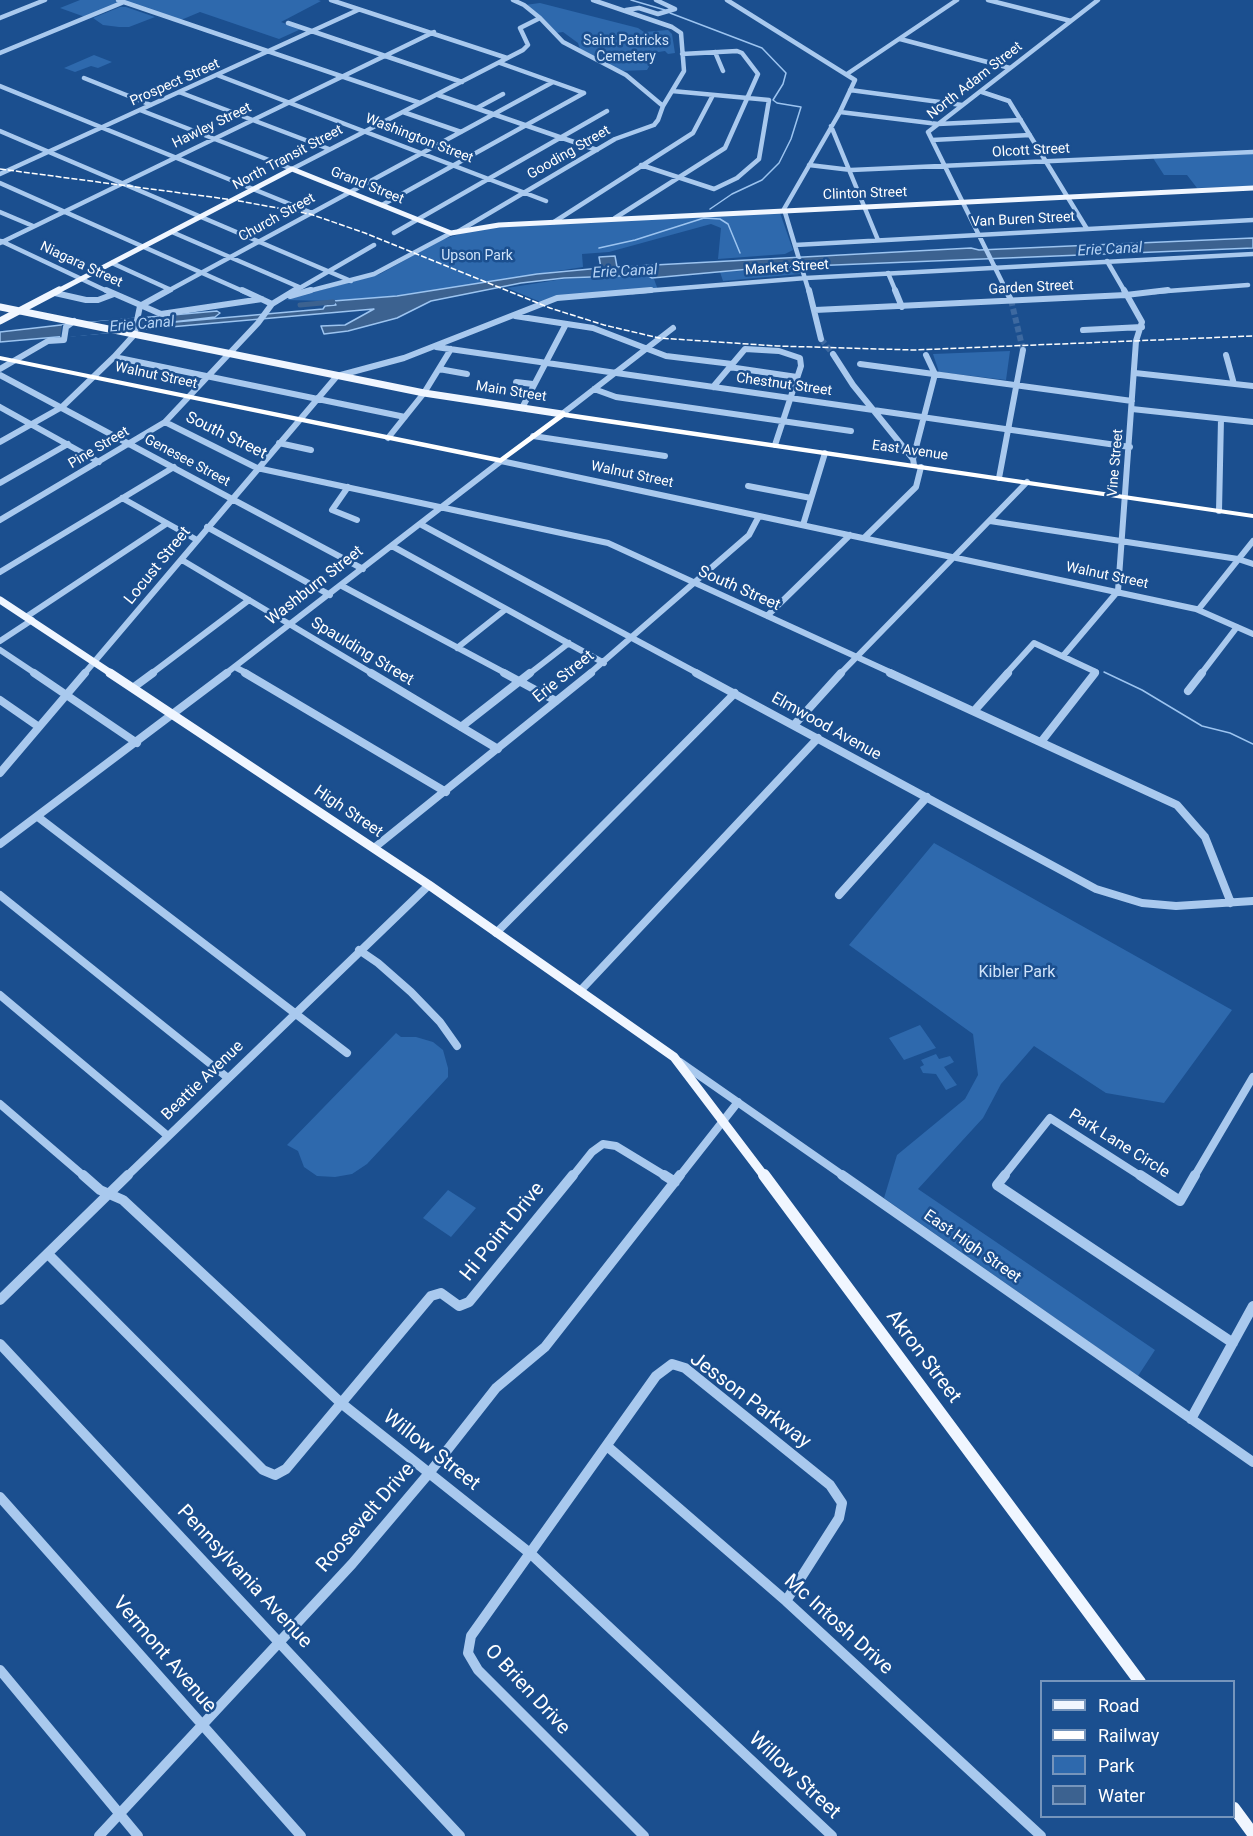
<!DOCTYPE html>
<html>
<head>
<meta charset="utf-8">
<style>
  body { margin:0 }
  #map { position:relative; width:1253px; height:1836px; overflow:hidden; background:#1b4f8f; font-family:Roboto,sans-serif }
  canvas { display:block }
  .legend { position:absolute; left:1040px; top:1680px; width:195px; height:138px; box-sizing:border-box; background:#1b4f8f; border:2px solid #7695bc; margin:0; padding:8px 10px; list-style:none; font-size:18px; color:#fff }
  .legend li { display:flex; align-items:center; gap:12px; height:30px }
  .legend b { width:30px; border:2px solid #7695bc }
</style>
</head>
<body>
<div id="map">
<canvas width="1253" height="1836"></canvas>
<ul class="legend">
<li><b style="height:8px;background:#f0f6ff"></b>Road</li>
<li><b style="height:8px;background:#fff"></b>Railway</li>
<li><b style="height:16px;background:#2e69ad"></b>Park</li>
<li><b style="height:16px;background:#3c6290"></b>Water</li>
</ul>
</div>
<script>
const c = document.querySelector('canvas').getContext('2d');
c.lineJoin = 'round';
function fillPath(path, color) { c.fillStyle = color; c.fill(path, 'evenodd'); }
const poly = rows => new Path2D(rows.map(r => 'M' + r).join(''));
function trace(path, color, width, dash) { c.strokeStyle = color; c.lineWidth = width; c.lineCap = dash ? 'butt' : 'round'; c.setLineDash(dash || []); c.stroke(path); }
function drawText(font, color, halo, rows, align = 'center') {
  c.font = font + ' Roboto,sans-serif'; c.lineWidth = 5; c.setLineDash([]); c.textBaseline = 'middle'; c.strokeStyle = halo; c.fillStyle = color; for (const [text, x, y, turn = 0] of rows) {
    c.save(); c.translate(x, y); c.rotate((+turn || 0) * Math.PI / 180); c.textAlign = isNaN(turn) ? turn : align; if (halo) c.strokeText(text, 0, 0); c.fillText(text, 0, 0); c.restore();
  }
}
const green = poly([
  [80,0,114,0,120,2,85,17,60,8],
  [122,0,318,0,321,1,281,22,301,29,279,39,200,12,181,20],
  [540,3,638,28,644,32,668,30,672,34,675,53,668,54,665,51,652,53,653,60,647,70,621,71,580,49,578,43,563,32,556,33,525,5],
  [120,7,126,7,155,17,129,27,119,27,103,25,93,18],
  [94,55,112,62,98,68,91,66,75,72,64,68],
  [1253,154,1253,186,1197,188,1187,175,1164,175,1153,158],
  [779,210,793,250,785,254,718,259,721,228,711,224,609,252,582,254,583,267,397,296,333,301,285,300,380,274,441,240,478,228],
  [797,268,800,274,723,281,720,272],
  [629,276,646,276,654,279,658,290,557,298,543,303,507,288,563,279],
  [1010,351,1006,380,939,372,933,354],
  [934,843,1232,1010,1164,1103,1106,1093,1034,1046,1001,1084,983,1118,918,1189,1155,1350,1138,1376,884,1198,897,1155,965,1099,978,1075,973,1034,849,945],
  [920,1025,936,1048,904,1060,889,1038],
  [396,1033,401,1037,416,1037,433,1042,443,1050,448,1068,448,1077,367,1164,352,1174,335,1177,317,1176,304,1167,298,1151,287,1145],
  [936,1054,939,1059,950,1056,954,1062,944,1067,957,1085,946,1090,936,1074,923,1073,920,1067,924,1065,921,1060],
  [448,1190,476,1208,451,1237,423,1218]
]);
const water = poly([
  [1253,238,1253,248,761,268,652,278,646,275,564,278,521,283,431,301,397,318,348,331,324,334,321,326,345,325,374,309,0,342,0,332,61,325,217,311,220,313,215,317,164,323,323,309,325,306,336,305,333,301,397,296,537,274,601,268,599,257,615,256,617,267,971,248,979,250,1253,238]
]);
const pier = poly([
  [140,317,139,330,60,338,62,325]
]);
const stream = poly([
  [631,0,665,10],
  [670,13,762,48,786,73,783,84,773,100,777,103,801,107,791,139,779,163,762,180,732,194,710,209],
  [599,248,635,240,704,218,720,219,728,224,740,253],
  [751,270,752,273],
  [1104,672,1142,690,1202,726,1230,733,1253,744]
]);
const canal = poly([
  [300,305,333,302]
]);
const minorTunnel = poly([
  [1011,300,1023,350],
  [821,339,833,354]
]);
const minorFar3 = poly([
  [118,0,420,103],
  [331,0,507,58],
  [513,0,524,5,540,18,563,42,626,75,663,106],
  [727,0,855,80,840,112,784,209,809,292],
  [988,0,1071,21],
  [626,10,639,8,658,14,675,9,656,0],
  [0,18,45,0],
  [288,23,462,82],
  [900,39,1010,68],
  [715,52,723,71],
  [0,53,124,2],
  [500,63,584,93],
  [847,74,957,0],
  [217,75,546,201],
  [84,78,151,105],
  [0,86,312,213],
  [850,90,962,105],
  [179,92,329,149],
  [982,92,1009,101,1087,229],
  [438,95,597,150],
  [477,108,503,94],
  [140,110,292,169,523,50,528,45,520,28,540,18],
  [403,112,461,132],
  [840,112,938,124,1021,120],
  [831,126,878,240],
  [0,131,351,281],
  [932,140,1030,135],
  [641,165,714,189,737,178,759,159,769,100,672,91],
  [809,165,851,170,1253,152],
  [0,174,358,10],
  [0,183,245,292],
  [382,205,584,93],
  [0,212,33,226],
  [615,218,725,148,758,74,742,53,737,51,682,54],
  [554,222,693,133,713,95],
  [459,231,615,139,654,125,658,120,663,106,684,71,681,33,672,27,593,0],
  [172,232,299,287],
  [394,233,607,111],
  [1,241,109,292],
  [0,243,434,32],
  [795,245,1253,220],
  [1107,261,1125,292],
  [112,263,171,290],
  [888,273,896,292],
  [166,292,553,82],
  [293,292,374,245],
  [305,292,374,274,451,233],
  [632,292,806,278,1253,254],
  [1007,292,928,132,1098,0],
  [1154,292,1248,285]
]);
const minorFar2 = poly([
  [106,290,161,314,262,299],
  [242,290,272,304],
  [809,290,821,339],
  [895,290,902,307],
  [1006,290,1011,300],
  [55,293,86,300,98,300,114,294],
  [290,296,311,290],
  [140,306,169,290],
  [815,310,1126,295,1168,290],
  [515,316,593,328,666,356,732,364],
  [1083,330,1142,327],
  [436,347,1130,447],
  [833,354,853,385,913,459,914,465],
  [1226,355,1234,384],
  [114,357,405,417],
  [860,364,1132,401],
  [729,367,797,377],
  [0,369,48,341,64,340,66,327,74,321],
  [439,369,467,374],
  [1135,373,1253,386],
  [0,375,363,569],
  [516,382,533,384],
  [713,387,745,349,779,351,800,358,801,366,775,445],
  [594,389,616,397,851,431],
  [0,407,99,462],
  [522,408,566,324],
  [1132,409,1253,422],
  [562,414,673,328],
  [165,422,257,468,608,543,894,674],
  [533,436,665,456],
  [388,438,424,393,451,349],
  [0,442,62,407,114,357,134,335,140,306],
  [279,443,311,450],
  [913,459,935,374,926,355],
  [999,478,1023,350],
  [0,483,68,444],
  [748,486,811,498],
  [348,487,332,510,357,520],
  [122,498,197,540],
  [1219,511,1221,419],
  [0,520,165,422,258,323,272,304,295,290],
  [990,521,1238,559,1253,564],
  [420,524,699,674],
  [803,525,825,453],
  [207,527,330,595],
  [864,538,916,487,921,467],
  [392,546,604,663],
  [182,560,373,674],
  [0,572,174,467],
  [342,586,507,674],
  [1198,610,1253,541],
  [767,616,850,535],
  [26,617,166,524],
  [0,641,32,620],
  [457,648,506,609],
  [0,650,36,674],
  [1063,656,1118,591,1136,341,1142,322,1124,290],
  [235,667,248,674],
  [84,674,337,376,404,358,557,298,651,290],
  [151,674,249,600],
  [225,674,501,461,1196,609,1253,634],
  [529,674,569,643],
  [589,674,749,535,759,516],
  [840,674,1027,482],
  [1006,674,1034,643,1096,672,1094,674],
  [1201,674,1237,627]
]);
const minorFar1 = poly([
  [34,673,137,743],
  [245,673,446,792],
  [371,673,498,749],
  [504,673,556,701],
  [696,673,1096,889,1142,903,1176,906,1253,901],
  [890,673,1177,805,1205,837,1231,903],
  [134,687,153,673],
  [1188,691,1202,673],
  [0,700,39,727],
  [974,711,1008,673],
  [794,725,841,673],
  [461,727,530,673],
  [1041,742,1095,673],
  [0,773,85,673],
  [38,817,347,1053],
  [0,844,227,673],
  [374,848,591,673],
  [0,895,228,1078],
  [839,895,927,797],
  [496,933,735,693],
  [359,950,378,963,411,992,440,1022,457,1046],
  [580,991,818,738],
  [0,995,168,1136],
  [680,1062,845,1177],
  [0,1104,85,1177],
  [126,1177,429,885],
  [572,1177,592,1152,603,1144,616,1146,667,1177],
  [679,1177,738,1102],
  [1003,1177,1050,1118,1142,1177],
  [1194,1177,1253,1077]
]);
const minor = poly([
  [83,1175,100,1190,123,1200,341,1403,531,1554,832,1836],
  [664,1175,675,1182],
  [842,1175,1253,1462],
  [1005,1175,997,1185,1233,1343],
  [1140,1175,1180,1201,1195,1175],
  [48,1254,263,1470,275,1475,286,1469,431,1296,441,1293,459,1306,469,1302,573,1175],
  [0,1300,128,1175],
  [0,1344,460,1836],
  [1191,1419,1253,1306],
  [607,1446,786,1601,1041,1836],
  [0,1497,301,1836],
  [0,1670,138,1836],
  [99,1836,352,1564,430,1472,496,1388,545,1347,680,1175],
  [644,1836,478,1670,468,1653,471,1636,656,1376,672,1364,685,1368,830,1485,842,1503,839,1518,786,1601]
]);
const majorFar3 = poly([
  [56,292,292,169,451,233,499,225,1253,188]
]);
const majorFar2 = poly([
  [0,307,424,393,562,414],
  [0,321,59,290],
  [0,600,112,674]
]);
const majorFar1 = poly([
  [110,673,429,885,674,1057,765,1177]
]);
const major = poly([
  [764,1175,1140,1682],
  [1234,1808,1253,1834]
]);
const highway = poly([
  [0,356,500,458,562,412,1253,514,1253,518,564,417,501,463,0,360,0,356]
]);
const rail = poly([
  [0,169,234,200,310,214,365,233,550,308,604,325,659,338,777,346,914,350,1253,336]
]);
const farParknames = [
  ["Saint Patricks",626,41],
  ["Cemetery",626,57],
  ["Upson Park",477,256]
];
const farStreetnames = [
  ["North Adam Street",975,81,-38],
  ["Prospect Street",175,83,-24],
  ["Hawley Street",212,126,-26],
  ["Washington Street",419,139,21],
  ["Olcott Street",1031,151,-3],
  ["Gooding Street",569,153,-30],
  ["North Transit Street",288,158,-28],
  ["Grand Street",367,186,22],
  ["Clinton Street",865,194,-2],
  ["Church Street",277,218,-29],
  ["Van Buren Street",1023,220,-3],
  ["Niagara Street",81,265,25],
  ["Market Street",787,268,-4],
  ["Garden Street",1031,288,-3],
  ["Walnut Street",156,376,12],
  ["Chestnut Street",784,385,8],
  ["Main Street",511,392,9],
  ["Pine Street",99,448,-31],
  ["East Avenue",910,451,8],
  ["Genesee Street",187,461,28],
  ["Vine Street",1116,463,-85],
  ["Walnut Street",632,475,12],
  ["Walnut Street",1107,576,12]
];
const farWaternames = [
  ["Erie Canal",1110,250,-3],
  ["Erie Canal",625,272,-3],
  ["Erie Canal",142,325,-5]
];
const streetNames = [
  ["South Street",226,436,26],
  ["Locust Street",158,566,-51],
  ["Washburn Street",315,586,-38],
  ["South Street",739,589,24],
  ["Spaulding Street",362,652,31],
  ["Erie Street",564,677,-39],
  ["Elmwood Avenue",826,727,29],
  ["High Street",348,812,34],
  ["Beattie Avenue",203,1081,-44],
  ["Park Lane Circle",1119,1144,32],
  ["East High Street",972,1247,35]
];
const parkNames = [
  ["Kibler Park",1017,973]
];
const nearStreetnames = [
  ["Hi Point Drive",503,1232,-51],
  ["Akron Street",923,1357,53],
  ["Jesson Parkway",750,1401,37],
  ["Willow Street",431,1451,38],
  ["Roosevelt Drive",366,1518,-49],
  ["Pennsylvania Avenue",244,1577,47],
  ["Mc Intosh Drive",838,1625,42],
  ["Vermont Avenue",164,1655,49],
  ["O Brien Drive",527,1690,47],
  ["Willow Street",794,1776,43]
];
fillPath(green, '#2e69ad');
fillPath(water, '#3c6290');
trace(water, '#9cc4f0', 1.5);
fillPath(pier, '#1b4f8f');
trace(stream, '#9cc4f0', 1.5);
trace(canal, '#3c6290', 5);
trace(minorTunnel, '#3d69a0', 6, [6, 3]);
trace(minorFar3, '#a9c9ee', 4.5);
trace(minorFar2, '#a9c9ee', 6);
trace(minorFar1, '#a9c9ee', 8);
trace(minor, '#a9c9ee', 10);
trace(majorFar3, '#f0f6ff', 5);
trace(majorFar2, '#f0f6ff', 7);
trace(majorFar1, '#f0f6ff', 9);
trace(major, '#f0f6ff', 12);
fillPath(highway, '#fff');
trace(rail, '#fff', 1.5, [6, 2]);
drawText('14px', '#cfe3fa', '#1b4f8f', farParknames);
drawText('14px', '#fff', '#1b4f8f', farStreetnames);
drawText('italic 15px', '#b5d3f5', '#1b4f8f', farWaternames);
drawText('16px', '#fff', '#1b4f8f', streetNames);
drawText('16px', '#cfe3fa', '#1b4f8f', parkNames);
drawText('20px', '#fff', '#1b4f8f', nearStreetnames);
</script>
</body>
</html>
